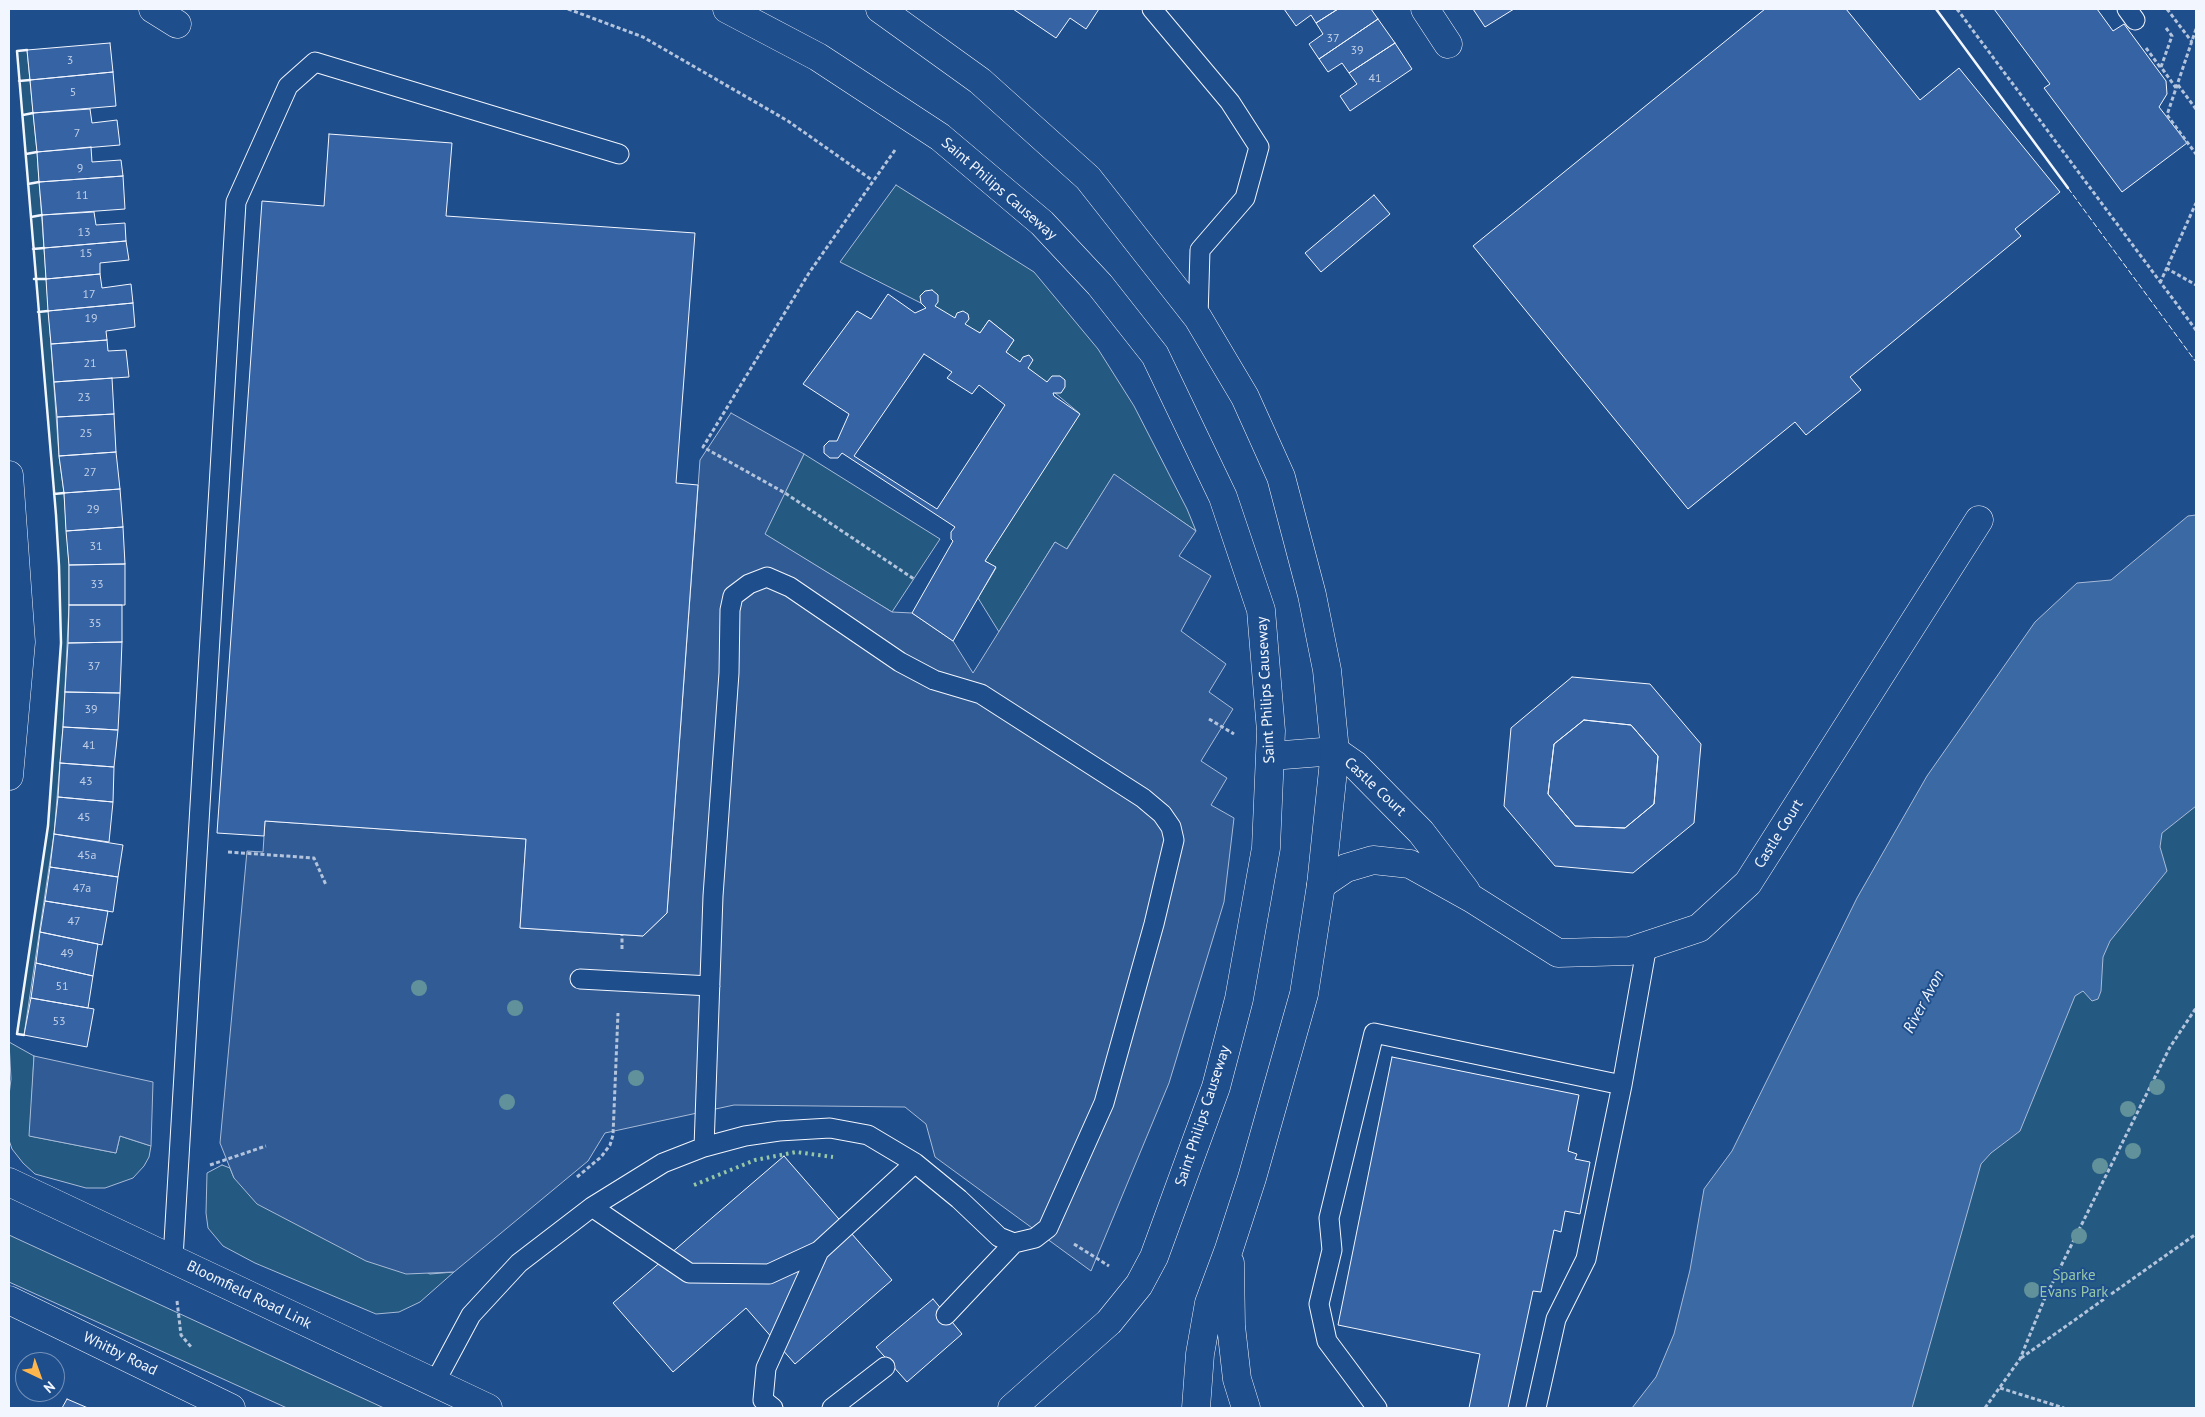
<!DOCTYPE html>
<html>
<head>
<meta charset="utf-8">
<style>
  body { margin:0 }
  #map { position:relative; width:2205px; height:1417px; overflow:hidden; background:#1f4e8c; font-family:"PT Sans",sans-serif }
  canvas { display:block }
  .frame { position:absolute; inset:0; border:10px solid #f2f6ff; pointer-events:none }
  .north { position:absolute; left:15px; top:1352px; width:50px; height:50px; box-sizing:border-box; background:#1f4e8c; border:1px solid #7391ba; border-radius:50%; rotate:138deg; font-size:14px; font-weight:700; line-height:20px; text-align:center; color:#f2f6ff }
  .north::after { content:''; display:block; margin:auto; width:18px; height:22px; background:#ffb74d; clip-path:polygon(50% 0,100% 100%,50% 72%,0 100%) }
</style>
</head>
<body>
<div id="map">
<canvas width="2205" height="1417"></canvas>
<div class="frame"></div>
<div class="north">N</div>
</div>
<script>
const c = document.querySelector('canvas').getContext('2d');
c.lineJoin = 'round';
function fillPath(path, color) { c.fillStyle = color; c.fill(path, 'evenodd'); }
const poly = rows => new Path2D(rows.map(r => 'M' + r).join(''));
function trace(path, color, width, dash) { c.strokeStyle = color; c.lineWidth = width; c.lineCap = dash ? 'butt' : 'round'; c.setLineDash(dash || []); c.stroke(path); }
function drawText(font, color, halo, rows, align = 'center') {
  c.font = font + ' "PT Sans",sans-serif'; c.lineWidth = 4; c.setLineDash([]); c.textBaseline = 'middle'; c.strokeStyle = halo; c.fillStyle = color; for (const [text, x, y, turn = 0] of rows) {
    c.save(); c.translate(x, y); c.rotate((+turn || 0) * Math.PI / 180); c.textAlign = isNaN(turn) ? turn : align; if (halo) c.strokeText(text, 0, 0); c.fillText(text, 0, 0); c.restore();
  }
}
const green = poly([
  [27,50,37,152,59,456,64,493,69,565,69,605,63,727,54,834,24,1035,17,1034,48,826,61,643,59,566,56,515,17,51,27,50],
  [896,185,1034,272,1098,349,1134,406,1187,509,1196,531,1114,475,1066,550,1055,542,999,632,978,598,996,568,985,561,1079,413,1006,352,1014,340,989,320,980,333,840,262,896,185],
  [804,454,940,539,892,612,764,534,804,454],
  [2196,720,2196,1408,1801,1408,2196,720],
  [9,1042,34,1056,30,1136,116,1153,120,1136,151,1146,149,1157,144,1166,133,1178,105,1188,86,1188,35,1174,23,1163,12,1149,9,1140,9,1095,11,1079,9,1042],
  [222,1165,230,1168,234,1178,430,1274,454,1272,420,1302,399,1312,376,1314,255,1263,223,1246,208,1228,206,1213,207,1173,222,1165],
  [9,1235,384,1408,287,1408,9,1282,9,1235]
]);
const parking = poly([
  [731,413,804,454,765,534,892,612,912,613,953,641,973,673,1055,542,1067,549,1114,474,1196,531,1179,556,1211,576,1181,631,1226,664,1209,692,1233,709,1201,761,1227,778,1211,805,1234,818,1224,902,1169,1083,1091,1271,935,1157,926,1124,905,1107,734,1105,605,1133,588,1161,454,1272,406,1274,366,1261,257,1204,234,1178,220,1143,247,851,263,852,265,821,526,839,520,928,643,936,667,913,700,460,731,413],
  [34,1056,153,1082,151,1146,120,1136,116,1153,29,1136,34,1056]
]);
const water = poly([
  [2196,515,2196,806,2162,833,2160,847,2167,871,2110,941,2103,957,2101,991,2098,999,2092,1001,2083,991,2075,996,2020,1131,1991,1153,1981,1164,1912,1408,1632,1408,1656,1377,1674,1334,1690,1270,1704,1189,1732,1151,1857,898,1927,776,2035,622,2077,583,2111,580,2188,516,2196,515]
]);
const building = poly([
  [1013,9,1099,9,1086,29,1070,18,1056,38,1013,9],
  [1284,9,1338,9,1316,23,1311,15,1296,26,1284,9],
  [1338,9,1371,9,1378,19,1319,59,1309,44,1323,34,1316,23,1338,9],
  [1473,9,1514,9,1485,27,1473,9],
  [1765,9,1846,9,1920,100,1959,68,2060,192,2015,229,2021,236,1850,377,1861,390,1806,435,1795,422,1688,509,1473,246,1765,9],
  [1994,9,2097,9,2113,31,2124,24,2166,81,2167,94,2159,107,2187,143,2122,192,2044,88,2050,84,1994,9],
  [1378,19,1395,43,1349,73,1342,63,1328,72,1319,59,1378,19],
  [110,43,113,72,30,80,27,50,110,43],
  [1395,43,1412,69,1350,111,1340,96,1357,84,1349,73,1395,43],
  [113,72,116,106,33,113,30,80,113,72],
  [90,109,92,123,117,120,120,145,37,152,33,113,90,109],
  [329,134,452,143,446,216,695,233,676,483,698,485,667,913,643,936,520,928,526,839,265,821,264,836,217,833,262,201,324,206,329,134],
  [91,147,92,162,121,160,123,176,39,182,37,152,91,147],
  [123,176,125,209,42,215,39,182,123,176],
  [1374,195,1390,214,1321,272,1305,253,1374,195],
  [94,212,96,225,125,223,126,241,44,248,42,215,94,212],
  [126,241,129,260,100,263,100,274,46,279,44,248,126,241],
  [100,274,102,288,131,284,133,303,48,311,46,279,100,274],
  [932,290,938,295,938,302,935,306,955,318,957,313,963,311,968,314,969,319,965,324,980,333,989,320,1014,340,1006,352,1020,362,1023,357,1029,355,1033,360,1028,368,1047,382,1052,376,1060,376,1065,380,1065,387,1061,393,1053,393,1054,396,1080,414,985,561,996,567,953,641,912,613,953,541,951,539,951,532,955,527,842,453,838,458,830,458,824,453,824,446,829,441,837,441,849,414,803,384,857,311,871,319,888,294,915,313,926,308,921,303,920,296,925,291,932,290],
  [924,354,952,372,947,378,972,394,979,385,1005,405,937,509,854,456,924,354],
  [133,303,135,327,106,331,107,340,51,344,48,311,133,303],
  [107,340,108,351,126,350,129,377,54,382,51,344,107,340],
  [112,378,114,414,57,417,54,382,112,378],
  [114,414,116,452,59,456,57,417,114,414],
  [116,452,120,489,64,493,59,456,116,452],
  [120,489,123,527,66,531,64,493,120,489],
  [123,527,125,564,69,565,66,531,123,527],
  [125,564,125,605,69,605,69,565,125,564],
  [69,605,122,605,122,642,68,643,69,605],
  [122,642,120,693,65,692,68,643,122,642],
  [1572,677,1650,684,1701,744,1694,823,1633,873,1555,866,1504,806,1511,728,1572,677],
  [1584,720,1631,725,1658,756,1654,804,1625,828,1575,826,1548,794,1554,744,1584,720],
  [65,692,120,693,118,730,63,727,65,692],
  [1584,720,1631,725,1658,756,1654,804,1625,828,1575,826,1548,794,1554,744,1584,720],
  [63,727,118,730,114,767,60,763,63,727],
  [60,763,114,767,113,802,58,797,60,763],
  [58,797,113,802,109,842,54,834,58,797],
  [54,834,123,845,118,877,50,867,54,834],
  [50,867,118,877,113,912,45,901,50,867],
  [45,901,108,911,102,945,40,932,45,901],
  [40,932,98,944,93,976,36,963,40,932],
  [36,963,93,976,88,1008,31,998,36,963],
  [31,998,94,1009,87,1047,24,1035,31,998],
  [1392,1057,1579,1095,1568,1151,1577,1154,1575,1159,1590,1162,1580,1214,1565,1211,1561,1232,1554,1230,1541,1292,1533,1291,1508,1408,1469,1408,1480,1354,1338,1325,1392,1057],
  [784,1156,892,1280,795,1364,746,1308,673,1372,613,1303,784,1156],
  [933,1299,962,1334,907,1382,876,1347,933,1299],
  [67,1399,88,1408,62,1408,67,1399]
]);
const path = poly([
  [568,9,643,37,788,121,872,180],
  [1957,9,2196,330],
  [2167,9,2192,42],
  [2166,28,2172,36,2161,67,2176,88],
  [2196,29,2167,115,2196,154],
  [2146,48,2160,67],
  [2178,85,2196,109],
  [895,150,809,273,703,447,785,493,914,579],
  [2166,268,2196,285],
  [2160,283,2196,203],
  [1209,719,1234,734],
  [228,852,314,858,326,885],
  [622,949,622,935],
  [210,1165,266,1146],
  [577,1177,601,1157,610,1145,613,1135,618,1013],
  [1074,1244,1109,1266],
  [177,1301,181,1335,192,1348],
  [2021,1358,2196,1234],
  [2000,1388,2064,1408],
  [1985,1408,2020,1359,2044,1300,2170,1047,2196,1008]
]);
const service = poly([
  [1152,9,1230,102,1259,147,1245,198,1200,250,1198,318],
  [2127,9,2135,20],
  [580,979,710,986],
  [592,1207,689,1273,769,1274,819,1251,915,1163],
  [173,1258,236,202,288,86,315,62,619,154],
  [946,1315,1014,1243],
  [434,1384,471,1315,519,1263,592,1207,663,1163,704,1147,745,1136,779,1131,830,1128,868,1135,915,1163,959,1199,999,1237,1014,1243,1035,1238,1048,1228,1104,1103,1154,924,1174,840,1171,827,1162,814,1143,798,981,694,934,680,900,662,790,587,767,577,749,584,733,596,730,610,729,673,713,896,704,1147],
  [773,1408,763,1400,766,1368,819,1251],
  [832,1408,885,1367],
  [1377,1408,1327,1341,1319,1304,1332,1250,1329,1218,1374,1033,1622,1085],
  [1536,1408,1556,1319,1586,1259,1622,1085,1647,945]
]);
const minor = poly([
  [153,9,177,24],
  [1425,9,1448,44],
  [9,475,21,642,9,776],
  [1271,756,1335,751,1355,765,1421,832,1466,891],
  [1321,885,1346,868,1373,860,1410,864,1471,898,1558,953,1630,951,1699,928,1748,883,1979,520],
  [9,1182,488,1408],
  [9,1300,231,1408]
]);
const primary = poly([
  [727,9,818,57,940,137,1042,223,1100,285,1155,355,1223,497,1261,610,1271,731,1266,848,1239,999,1216,1087,1154,1257,1139,1285,1109,1322,1012,1408],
  [880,9,980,81,1088,178,1198,318,1245,397,1281,477,1312,595,1327,670,1335,751,1321,885,1304,994,1252,1178,1229,1249,1209,1303,1200,1354,1196,1408],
  [1230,1263,1231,1326,1237,1379,1246,1408]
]);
const hedge = poly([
  [694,1185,755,1160,796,1152,833,1157]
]);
const fence = poly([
  [2068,188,2196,362]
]);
const wall = poly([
  [1936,9,2068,188],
  [19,81,30,80],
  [23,115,33,113],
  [26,154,37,152],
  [28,184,39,182],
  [31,217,42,215],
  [33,249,44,248],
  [34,279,46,279],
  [38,312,48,311],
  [54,494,64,493],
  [24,1035,17,1034,48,826,61,643,59,566,56,515,17,51,27,50]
]);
const trees = [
  [419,988],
  [515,1008],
  [636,1078],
  [2157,1087],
  [507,1102],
  [2128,1109],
  [2133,1151],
  [2100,1166],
  [2079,1236],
  [2032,1290]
];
const numberNames = [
  ["37",1333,39],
  ["39",1357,51],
  ["3",70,61],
  ["41",1375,79],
  ["5",73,93],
  ["7",77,134],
  ["9",80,169],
  ["11",82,196],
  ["13",84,233],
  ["15",86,254],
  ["17",89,295],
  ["19",91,319],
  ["21",90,364],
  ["23",84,398],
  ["25",86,434],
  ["27",90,473],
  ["29",93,510],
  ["31",96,547],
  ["33",97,585],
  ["35",95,624],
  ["37",94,667],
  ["39",91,710],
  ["41",89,746],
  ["43",86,782],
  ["45",84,818],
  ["45a",87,856],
  ["47a",82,889],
  ["47",74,922],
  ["49",67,954],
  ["51",62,987],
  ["53",59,1022]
];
const streetNames = [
  ["Saint Philips Causeway",999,189,41],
  ["Saint Philips Causeway",1266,690,-93],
  ["Castle Court",1375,787,43],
  ["Castle Court",1779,834,-58],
  ["Saint Philips Causeway",1203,1116,-72],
  ["Bloomfield Road Link",249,1295,26],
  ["Whitby Road",120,1354,26]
];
const parkNames = [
  ["Sparke",2074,1276],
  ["Evans Park",2074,1293]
];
const waterNames = [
  ["River Avon",1924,1002,-62]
];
fillPath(green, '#245a82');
trace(green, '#a8bbd7', 1);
fillPath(parking, '#305b95');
trace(parking, '#a8bbd7', 1);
fillPath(water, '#3b69a3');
trace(water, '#a8bbd7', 1);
fillPath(building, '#3563a3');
trace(building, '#f2f6ff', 1);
trace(service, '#f2f6ff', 21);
trace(minor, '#f2f6ff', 29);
trace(primary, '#f2f6ff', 29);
trace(path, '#b3c4dc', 3, [4, 2.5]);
trace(service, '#1f4e8c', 19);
trace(minor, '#1f4e8c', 28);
trace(primary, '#1f4e8c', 28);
trace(hedge, '#97c8a6', 4, [2.5, 4]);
trace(fence, '#f2f6ff', 1, [6, 2.5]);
trace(wall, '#f2f6ff', 2.5);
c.fillStyle = '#61919a';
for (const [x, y] of trees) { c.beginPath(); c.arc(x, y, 8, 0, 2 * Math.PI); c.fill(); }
drawText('12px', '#c3d1e8', null, numberNames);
drawText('15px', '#f2f6ff', '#1f4e8c', streetNames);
drawText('15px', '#97c8a6', '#1f4e8c', parkNames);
drawText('italic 16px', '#f2f6ff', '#1f4e8c', waterNames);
</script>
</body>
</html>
